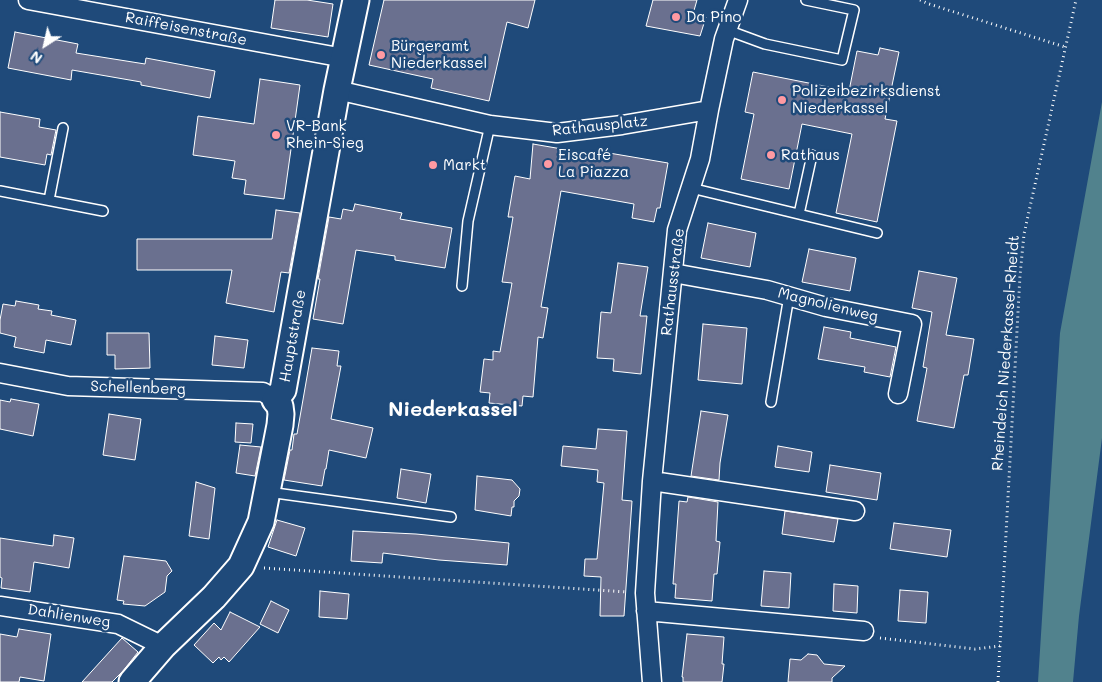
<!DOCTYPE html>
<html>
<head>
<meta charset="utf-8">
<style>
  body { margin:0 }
  #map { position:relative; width:1102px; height:682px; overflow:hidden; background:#1f4a7a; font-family:Mali,sans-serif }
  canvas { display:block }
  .north { position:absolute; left:20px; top:20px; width:50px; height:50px; -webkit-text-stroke:4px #1f4a7a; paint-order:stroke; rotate:215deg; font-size:14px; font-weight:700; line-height:20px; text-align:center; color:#fff }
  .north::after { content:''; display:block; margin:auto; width:18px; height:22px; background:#fff; clip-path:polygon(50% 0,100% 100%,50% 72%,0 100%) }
</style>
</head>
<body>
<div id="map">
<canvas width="1102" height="682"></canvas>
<div class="north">N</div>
</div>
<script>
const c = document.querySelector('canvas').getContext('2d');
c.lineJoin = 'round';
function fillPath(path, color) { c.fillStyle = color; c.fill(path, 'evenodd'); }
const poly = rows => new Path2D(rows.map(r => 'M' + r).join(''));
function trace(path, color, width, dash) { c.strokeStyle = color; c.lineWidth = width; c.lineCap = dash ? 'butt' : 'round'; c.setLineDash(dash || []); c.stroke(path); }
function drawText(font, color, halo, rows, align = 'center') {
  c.font = font + ' Mali,sans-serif'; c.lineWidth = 5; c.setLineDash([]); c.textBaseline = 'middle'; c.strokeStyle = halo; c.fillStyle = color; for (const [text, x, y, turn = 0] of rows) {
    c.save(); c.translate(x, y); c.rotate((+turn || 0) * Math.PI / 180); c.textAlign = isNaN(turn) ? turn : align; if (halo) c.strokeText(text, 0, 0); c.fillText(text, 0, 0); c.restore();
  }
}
const green = poly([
  [1102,102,1102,438,1079,616,1073,682,1038,682,1060,333]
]);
const building = poly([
  [275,0,307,0,333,4,328,37,271,28,275,0],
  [384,0,535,0,528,28,507,22,489,101,431,88,433,79,369,65,384,0],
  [653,0,697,0,693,14,706,17,700,36,646,26,653,0],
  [15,32,78,44,76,53,145,64,146,58,215,71,210,98,141,85,141,82,72,70,71,80,8,68,15,32],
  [880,48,899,52,885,119,897,121,877,222,836,213,852,134,802,124,789,189,741,179,754,114,745,112,753,72,849,91,857,51,878,55,880,48],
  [260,79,300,85,284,199,244,194,246,180,232,178,235,161,193,155,198,116,254,124,260,79],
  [0,112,40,119,39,127,56,130,51,155,47,154,45,165,0,157,0,112],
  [533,144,608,157,609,153,668,163,660,208,657,208,654,222,632,218,634,204,561,191,541,307,548,308,543,338,538,337,533,397,523,396,522,406,489,403,490,393,480,392,484,359,493,360,493,351,500,352,512,283,502,282,513,217,508,217,515,176,530,179,533,144],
  [355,204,402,213,400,219,452,228,445,268,395,260,395,256,356,250,343,324,313,319,320,279,318,279,329,217,341,219,343,209,353,211,355,204],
  [276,210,300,213,289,273,281,272,274,312,226,303,232,270,137,270,137,239,272,239,276,210],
  [708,223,756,233,750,267,701,258,708,223],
  [809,249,856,258,850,291,802,282,809,249],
  [618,263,648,267,640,316,647,316,641,374,613,371,614,359,597,358,601,312,611,313,618,263],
  [919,271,957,278,946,335,974,339,968,375,964,375,954,428,917,421,927,368,923,367,932,312,912,308,919,271],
  [16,301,39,305,38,309,52,311,51,315,76,320,71,345,46,340,44,353,14,347,16,337,0,333,0,320,3,304,15,306,16,301],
  [703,324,747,328,742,384,698,380,703,324],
  [824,327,851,332,850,338,896,347,890,377,864,372,865,367,818,359,824,327],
  [107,333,149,333,150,368,115,369,115,355,107,355,107,333],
  [215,336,248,340,244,368,212,365,215,336],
  [312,348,339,351,337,366,341,366,331,419,373,428,366,458,329,450,326,469,325,469,322,486,284,480,290,450,292,450,294,434,297,434,312,348],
  [11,399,39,404,33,436,0,429,0,400,10,402,11,399],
  [701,411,728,415,720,463,719,480,691,476,701,411],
  [109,414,141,419,135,460,103,455,109,414],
  [236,423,253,424,251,443,235,442,236,423],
  [598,429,627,431,622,500,632,501,624,616,600,616,601,577,584,576,585,559,597,559,604,483,597,482,598,470,561,466,563,446,596,449,598,429],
  [240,445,261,447,255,476,236,473,240,445],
  [778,446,812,452,809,472,775,467,778,446],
  [830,465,881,473,877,500,826,492,830,465],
  [401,469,431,474,426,503,397,498,401,469],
  [477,476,512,480,520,489,519,496,514,501,514,507,512,507,511,516,475,510,477,476],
  [196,482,215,488,209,539,189,536,196,482],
  [688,497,718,502,716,541,720,542,717,574,714,574,712,601,675,598,676,584,673,584,679,501,687,502,688,497],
  [785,511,838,519,834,542,782,534,785,511],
  [277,520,305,528,296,556,268,547,277,520],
  [894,523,951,530,947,557,890,549,894,523],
  [353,531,416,534,509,543,507,565,439,560,383,553,382,563,351,561,353,531],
  [54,535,74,538,69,568,34,562,30,592,1,588,2,578,0,577,0,538,53,546,54,535],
  [124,556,166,561,172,571,167,576,165,592,145,606,123,604,124,601,117,600,124,556],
  [764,571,791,573,789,608,761,606,764,571],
  [834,584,858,586,857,613,833,611,834,584],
  [900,590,928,592,926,623,898,621,900,590],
  [320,591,349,594,347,619,319,617,320,591],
  [271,601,289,610,278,633,260,624,271,601],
  [230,612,260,627,229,662,224,657,221,660,219,657,213,663,194,645,214,623,221,630,230,612],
  [19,629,51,634,44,681,20,677,19,682,0,682,0,634,17,637,19,629],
  [687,634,724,637,722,664,724,664,722,682,683,682,683,677,682,677,687,634],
  [122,638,138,652,123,671,112,682,82,682,122,638],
  [808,654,817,655,824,664,845,666,832,678,832,682,788,682,790,659,801,660,808,654]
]);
const path = poly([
  [920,0,929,4,1065,47],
  [264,568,627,592],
  [880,638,975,649,1000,646],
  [998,682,1020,275,1024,234,1076,0]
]);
const lane = poly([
  [727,30,765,44,842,60,854,10,806,0],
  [691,188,877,233],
  [0,191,103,211],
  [49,200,63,128],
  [799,214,812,155],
  [462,286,468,221,490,125],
  [771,402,789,296],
  [268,492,451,517]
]);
const street = poly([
  [28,0,344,58],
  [337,90,490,125,557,133,622,125,709,110],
  [673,273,767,290,826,307,912,324,898,394],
  [0,373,68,386,263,392,275,400],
  [652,481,855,511],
  [0,606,118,624,163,646],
  [646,611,864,631],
  [652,682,645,593,652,481,677,230,700,159,709,110,724,39,738,0]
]);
const secondary = poly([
  [132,682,163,646,214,597,241,566,261,522,280,425,281,414,280,406,275,400,283,390,337,90,356,0]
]);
const markers = [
  [676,17,5,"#ff9aa2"],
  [381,55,5,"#ff9aa2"],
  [782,100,5,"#ff9aa2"],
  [276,135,5,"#ff9aa2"],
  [771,155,5,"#ff9aa2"],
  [548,164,5,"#ff9aa2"],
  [433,165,5,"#ff9aa2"]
];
const poiNames = [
  ["Da Pino",686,17],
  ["Bürgeramt",391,46],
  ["Niederkassel",391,63],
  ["Polizeibezirksdienst",792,91],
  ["Niederkassel",792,108],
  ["VR-Bank",286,126],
  ["Rhein-Sieg",286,143],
  ["Eiscafé",558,155],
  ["La Piazza",558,172],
  ["Rathaus",781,155],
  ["Markt",443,165]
];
const streetNames = [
  ["Raiffeisenstraße",186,29,11],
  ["Rathausplatz",600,126,-6],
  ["Rathausstraße",673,282,-83],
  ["Magnolienweg",828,305,14],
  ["Hauptstraße",293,336,-80],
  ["Rheindeich Niederkassel-Rheidt",1006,353,-86],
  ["Schellenberg",138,388,2],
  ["Dahlienweg",69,616,9]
];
const districtNames = [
  ["Niederkassel",453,410]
];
fillPath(green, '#51828d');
fillPath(building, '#6a708f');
trace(building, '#fff', 1);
trace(lane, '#fff', 12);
trace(street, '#fff', 21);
trace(secondary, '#fff', 29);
trace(path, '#fff', 3, [1, 4]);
trace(lane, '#1f4a7a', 9);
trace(street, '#1f4a7a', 18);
trace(secondary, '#1f4a7a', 25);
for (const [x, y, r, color] of markers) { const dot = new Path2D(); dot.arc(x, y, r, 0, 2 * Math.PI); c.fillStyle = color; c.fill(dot); trace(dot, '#1f4a7a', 2); }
drawText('15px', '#fff', '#1f4a7a', poiNames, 'left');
drawText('15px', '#fff', '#1f4a7a', streetNames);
drawText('bold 20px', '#fff', '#1f4a7a', districtNames);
</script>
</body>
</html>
